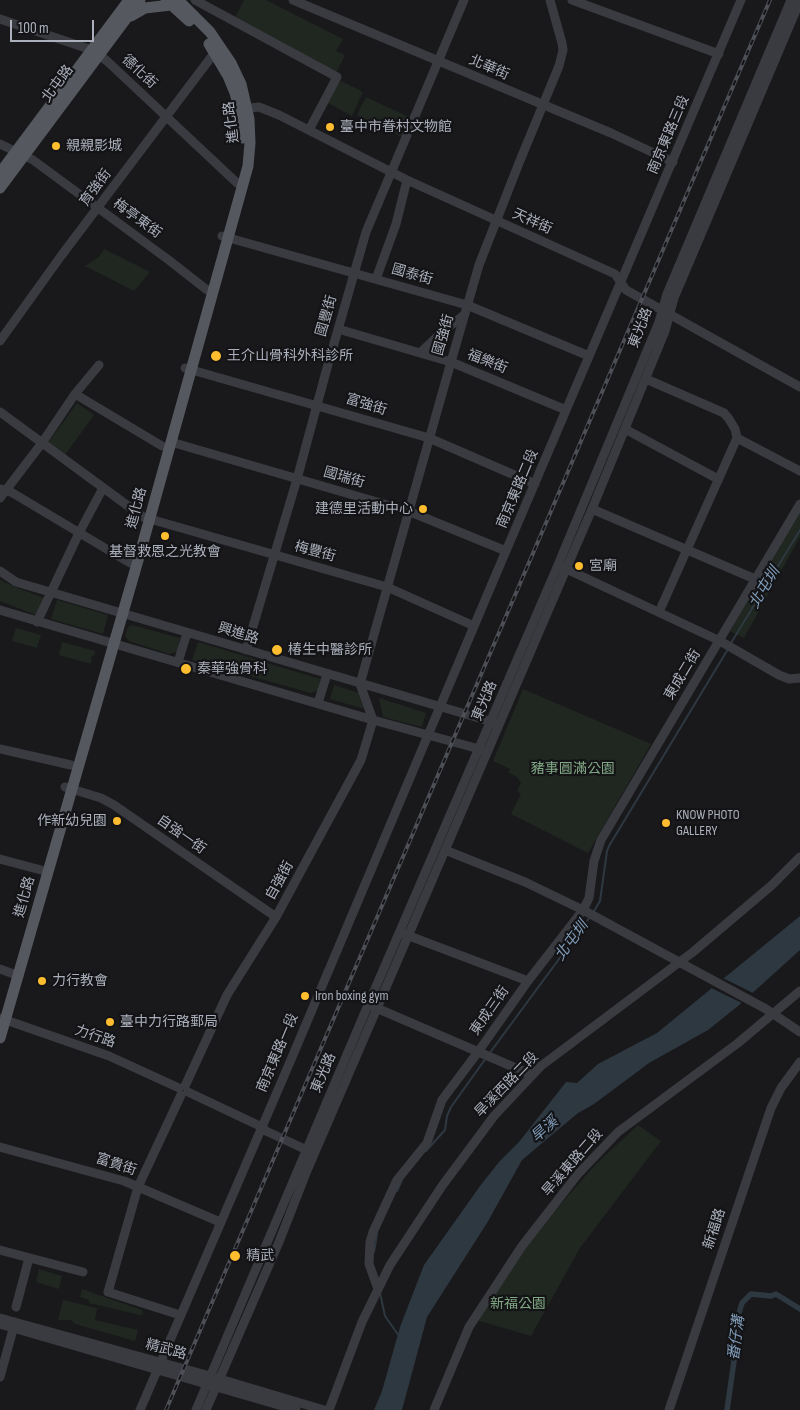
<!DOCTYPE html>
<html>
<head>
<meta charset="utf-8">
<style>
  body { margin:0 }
  #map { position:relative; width:800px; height:1410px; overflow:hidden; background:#19191c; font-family:"Sofia Sans Condensed",sans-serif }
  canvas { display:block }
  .scale { position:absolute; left:10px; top:20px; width:84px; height:22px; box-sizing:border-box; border:2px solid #abb0bc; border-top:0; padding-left:6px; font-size:15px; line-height:18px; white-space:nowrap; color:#abb0bc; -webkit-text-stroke:4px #141417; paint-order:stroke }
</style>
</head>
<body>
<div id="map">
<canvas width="800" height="1410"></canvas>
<div class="scale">100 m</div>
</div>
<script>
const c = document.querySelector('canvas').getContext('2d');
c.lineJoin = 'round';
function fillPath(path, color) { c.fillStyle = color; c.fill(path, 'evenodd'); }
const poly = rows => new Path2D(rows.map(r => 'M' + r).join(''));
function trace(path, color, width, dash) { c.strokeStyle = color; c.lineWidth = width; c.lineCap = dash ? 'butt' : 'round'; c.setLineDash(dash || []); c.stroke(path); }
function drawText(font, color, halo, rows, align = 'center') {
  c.font = font + ' "Sofia Sans Condensed","Noto Sans TC",sans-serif'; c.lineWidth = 4.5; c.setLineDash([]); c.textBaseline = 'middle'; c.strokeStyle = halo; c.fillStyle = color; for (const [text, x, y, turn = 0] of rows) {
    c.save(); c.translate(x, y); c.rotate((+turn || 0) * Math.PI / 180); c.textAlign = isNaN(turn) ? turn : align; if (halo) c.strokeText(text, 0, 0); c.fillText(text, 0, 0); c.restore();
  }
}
const green = poly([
  [244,0,266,0,343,39,336,51,345,55,336,73,235,18],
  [341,81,363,92,352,116,328,103,338,83],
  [366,97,413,119,404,138,357,115],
  [104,249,150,272,134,291,85,266,99,257],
  [77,403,94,415,65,455,48,443],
  [800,511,800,537,744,638,730,631],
  [0,580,20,589,44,598,36,615,0,601],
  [57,600,108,615,103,634,51,619],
  [132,625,180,638,177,652,169,654,129,641,125,636,128,627],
  [16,628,41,635,37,648,12,641],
  [62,642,95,651,94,655,91,657,92,661,91,664,59,655],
  [198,642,320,679,318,691,311,693,192,660],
  [334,685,359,693,364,709,330,699],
  [523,689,651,744,588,853,511,814,521,794,517,791,521,783,517,777,508,772,510,769,493,761],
  [379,698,426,713,422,727,383,717],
  [638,1125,661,1141,580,1248,531,1336,476,1320,522,1248,596,1164],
  [39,1269,62,1276,59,1289,36,1282],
  [82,1289,142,1310,143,1314,140,1315,89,1303,89,1300,80,1297],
  [63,1300,97,1308,95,1320,138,1330,135,1341,75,1324,71,1320,58,1320]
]);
const water = poly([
  [800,916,800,950,738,1006,708,1030,649,1063,594,1104,578,1113,522,1160,487,1223,427,1317,402,1410,374,1410,382,1391,400,1327,424,1265,480,1186,499,1162,519,1142,566,1082,577,1083,598,1064,657,1033]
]);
const pier = poly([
  [721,977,755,994,744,1004,709,987]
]);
const stream = poly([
  [731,643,800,530],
  [594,911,600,901,607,851,609,846,728,649],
  [489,1054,590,917],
  [426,1151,445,1130,447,1116,451,1107,486,1058],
  [397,1191,402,1180],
  [374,1252,377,1234],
  [380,1293,385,1316,399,1336]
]);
const canal = poly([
  [727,1410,737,1340,737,1320,742,1303,751,1294,771,1296,776,1294,800,1309]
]);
const minor = poly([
  [195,0,337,77,309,130],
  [293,0,611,133,673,162],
  [572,0,719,54],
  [0,19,92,50,107,61,237,183],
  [242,109,259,107,279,115,407,180,615,274,626,290,800,387],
  [0,144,33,160,170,261,207,290],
  [222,236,467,305,589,356],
  [376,279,396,224,407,180],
  [338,329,451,362,566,410],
  [0,341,61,256,215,52],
  [420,353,441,333,464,315],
  [185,368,429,438,535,484],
  [646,379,724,413,729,419,735,429,737,438,800,471],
  [75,394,162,446],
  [0,412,143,517,387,587,474,626],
  [625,429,718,479],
  [171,442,408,511,506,551],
  [1,489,5,491,11,492,130,563],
  [0,498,42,443,75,394,99,365],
  [592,509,755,579],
  [562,567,720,641,779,675,789,679,800,678],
  [0,571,16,582,496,723],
  [0,610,373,720,483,750],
  [659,612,737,438],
  [37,622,79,533,103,488],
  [246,650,297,479,327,368,366,232,464,0],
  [178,662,187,633],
  [318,703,327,674],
  [0,749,71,765],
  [65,787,101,798,114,805,276,917],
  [445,850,525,882,583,910,766,1009,800,1032],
  [0,859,41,870],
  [404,934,528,981],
  [0,969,19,976],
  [374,1007,532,1075],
  [0,1018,109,1056,179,1088],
  [185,1086,227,995,276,917,361,760,373,720,360,684,451,362,479,265,519,163,559,66,563,50,562,43,550,0],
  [188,1092,262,1127,266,1131,311,1152],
  [0,1147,124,1181,220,1222],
  [0,1250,83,1272],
  [378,1289,369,1264,370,1242,373,1232,397,1180,427,1143,442,1100,478,1052,528,981,583,910,589,898,594,861,601,840,800,504],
  [16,1307,29,1258],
  [180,1315,108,1292,138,1187,181,1095],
  [0,1318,210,1376,324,1410],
  [0,1324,296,1410],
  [0,1377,15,1322],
  [140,1410,290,1062,491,586,741,0],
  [196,1410,368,1005,558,565,659,322,667,294,791,0],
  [206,1410,279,1242,306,1173,592,509,665,331,674,298,800,1],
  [329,1410,362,1322,390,1265,442,1186,494,1116,541,1066,693,952,772,885,800,857],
  [434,1410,469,1327,522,1246,578,1174,618,1132,738,1043,800,991],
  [669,1410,771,1108,781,1088,800,1062]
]);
const major = poly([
  [166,0,189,21],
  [131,16,145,8,171,5],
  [209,44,228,76,235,93,241,114,243,138],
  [0,173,129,0],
  [0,188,140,0],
  [0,1038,139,557,248,166,250,143,249,119,241,84,231,63,210,32,178,0]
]);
const rail = poly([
  [166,1410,770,0]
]);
const markers = [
  [330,127,5,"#febd2e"],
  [56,146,5,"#febd2e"],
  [216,356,6,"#febd2e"],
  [423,509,5,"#febd2e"],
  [165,536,5,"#febd2e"],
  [579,566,5,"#febd2e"],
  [277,650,6,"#febd2e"],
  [186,669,6,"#febd2e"],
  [117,821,5,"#febd2e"],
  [666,823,5,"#febd2e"],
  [42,981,5,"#febd2e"],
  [305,996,5,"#febd2e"],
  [110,1022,5,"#febd2e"],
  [235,1256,6,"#febd2e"]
];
const streetNames = [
  ["北華街",489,68,23],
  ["德化街",139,72,43],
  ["北屯路",58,84,-53],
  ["進化路",232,122,-97],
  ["南京東路三段",669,135,-67],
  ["育強街",96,188,-53],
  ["梅亭東街",137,219,36],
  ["天祥街",532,222,24],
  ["國泰街",412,275,16],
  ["國豐街",327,316,-74],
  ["東光路",641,328,-69],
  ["國強街",444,335,-74],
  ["福樂街",487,362,22],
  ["富強街",366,405,17],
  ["國瑞街",344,478,16],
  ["南京東路二段",518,489,-67],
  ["進化路",137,508,-75],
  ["梅豐街",315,552,15],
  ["興進路",238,634,17],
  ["東成二街",683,675,-59],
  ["東光路",485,701,-67],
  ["自強一街",181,835,35],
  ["自強街",280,881,-61],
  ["進化路",25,897,-74],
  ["東成三街",490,1011,-55],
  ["力行路",95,1037,19],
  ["南京東路一段",278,1053,-67],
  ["東光路",324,1073,-67],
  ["旱溪西路二段",507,1085,-46],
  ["旱溪東路二段",573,1163,-49],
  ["富貴街",116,1165,18],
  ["新福路",715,1229,-72],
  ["精武路",166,1350,15]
];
const poiNames = [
  ["臺中市眷村文物館",340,127],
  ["親親影城",66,146],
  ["王介山骨科外科診所",227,356],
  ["建德里活動中心",413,509,"right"],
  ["基督救恩之光教會",165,552,"center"],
  ["宮廟",589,566],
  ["椿生中醫診所",288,650],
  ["秦華強骨科",197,669],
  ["KNOW PHOTO",676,815],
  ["GALLERY",676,831],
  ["作新幼兒園",107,821,"right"],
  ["力行教會",52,981],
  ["Iron boxing gym",315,996],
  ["臺中力行路郵局",120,1022],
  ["精武",246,1256]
];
const parkNames = [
  ["豬事圓滿公園",573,769],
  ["新福公園",518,1304]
];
const waterNames = [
  ["北屯圳",765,588,-59],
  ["北屯圳",572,941,-54],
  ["旱溪",545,1130,-42],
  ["番仔溝",737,1338,-83]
];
fillPath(green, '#1f2720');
fillPath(water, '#2e3841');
fillPath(pier, '#19191c');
trace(stream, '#2e3841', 2);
trace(canal, '#2e3841', 5.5);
trace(minor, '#3a3b41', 9);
trace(major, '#565860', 11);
trace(rail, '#4d4f56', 4);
trace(rail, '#141417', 2, [5.5]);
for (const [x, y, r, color] of markers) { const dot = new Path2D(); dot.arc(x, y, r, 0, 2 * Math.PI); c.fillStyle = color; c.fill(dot); trace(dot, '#141417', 2); }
drawText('14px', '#abb0bc', '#141417', streetNames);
drawText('14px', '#abb0bc', '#141417', poiNames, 'left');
drawText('14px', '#81a884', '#141417', parkNames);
drawText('italic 15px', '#809db9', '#141417', waterNames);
</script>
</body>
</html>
